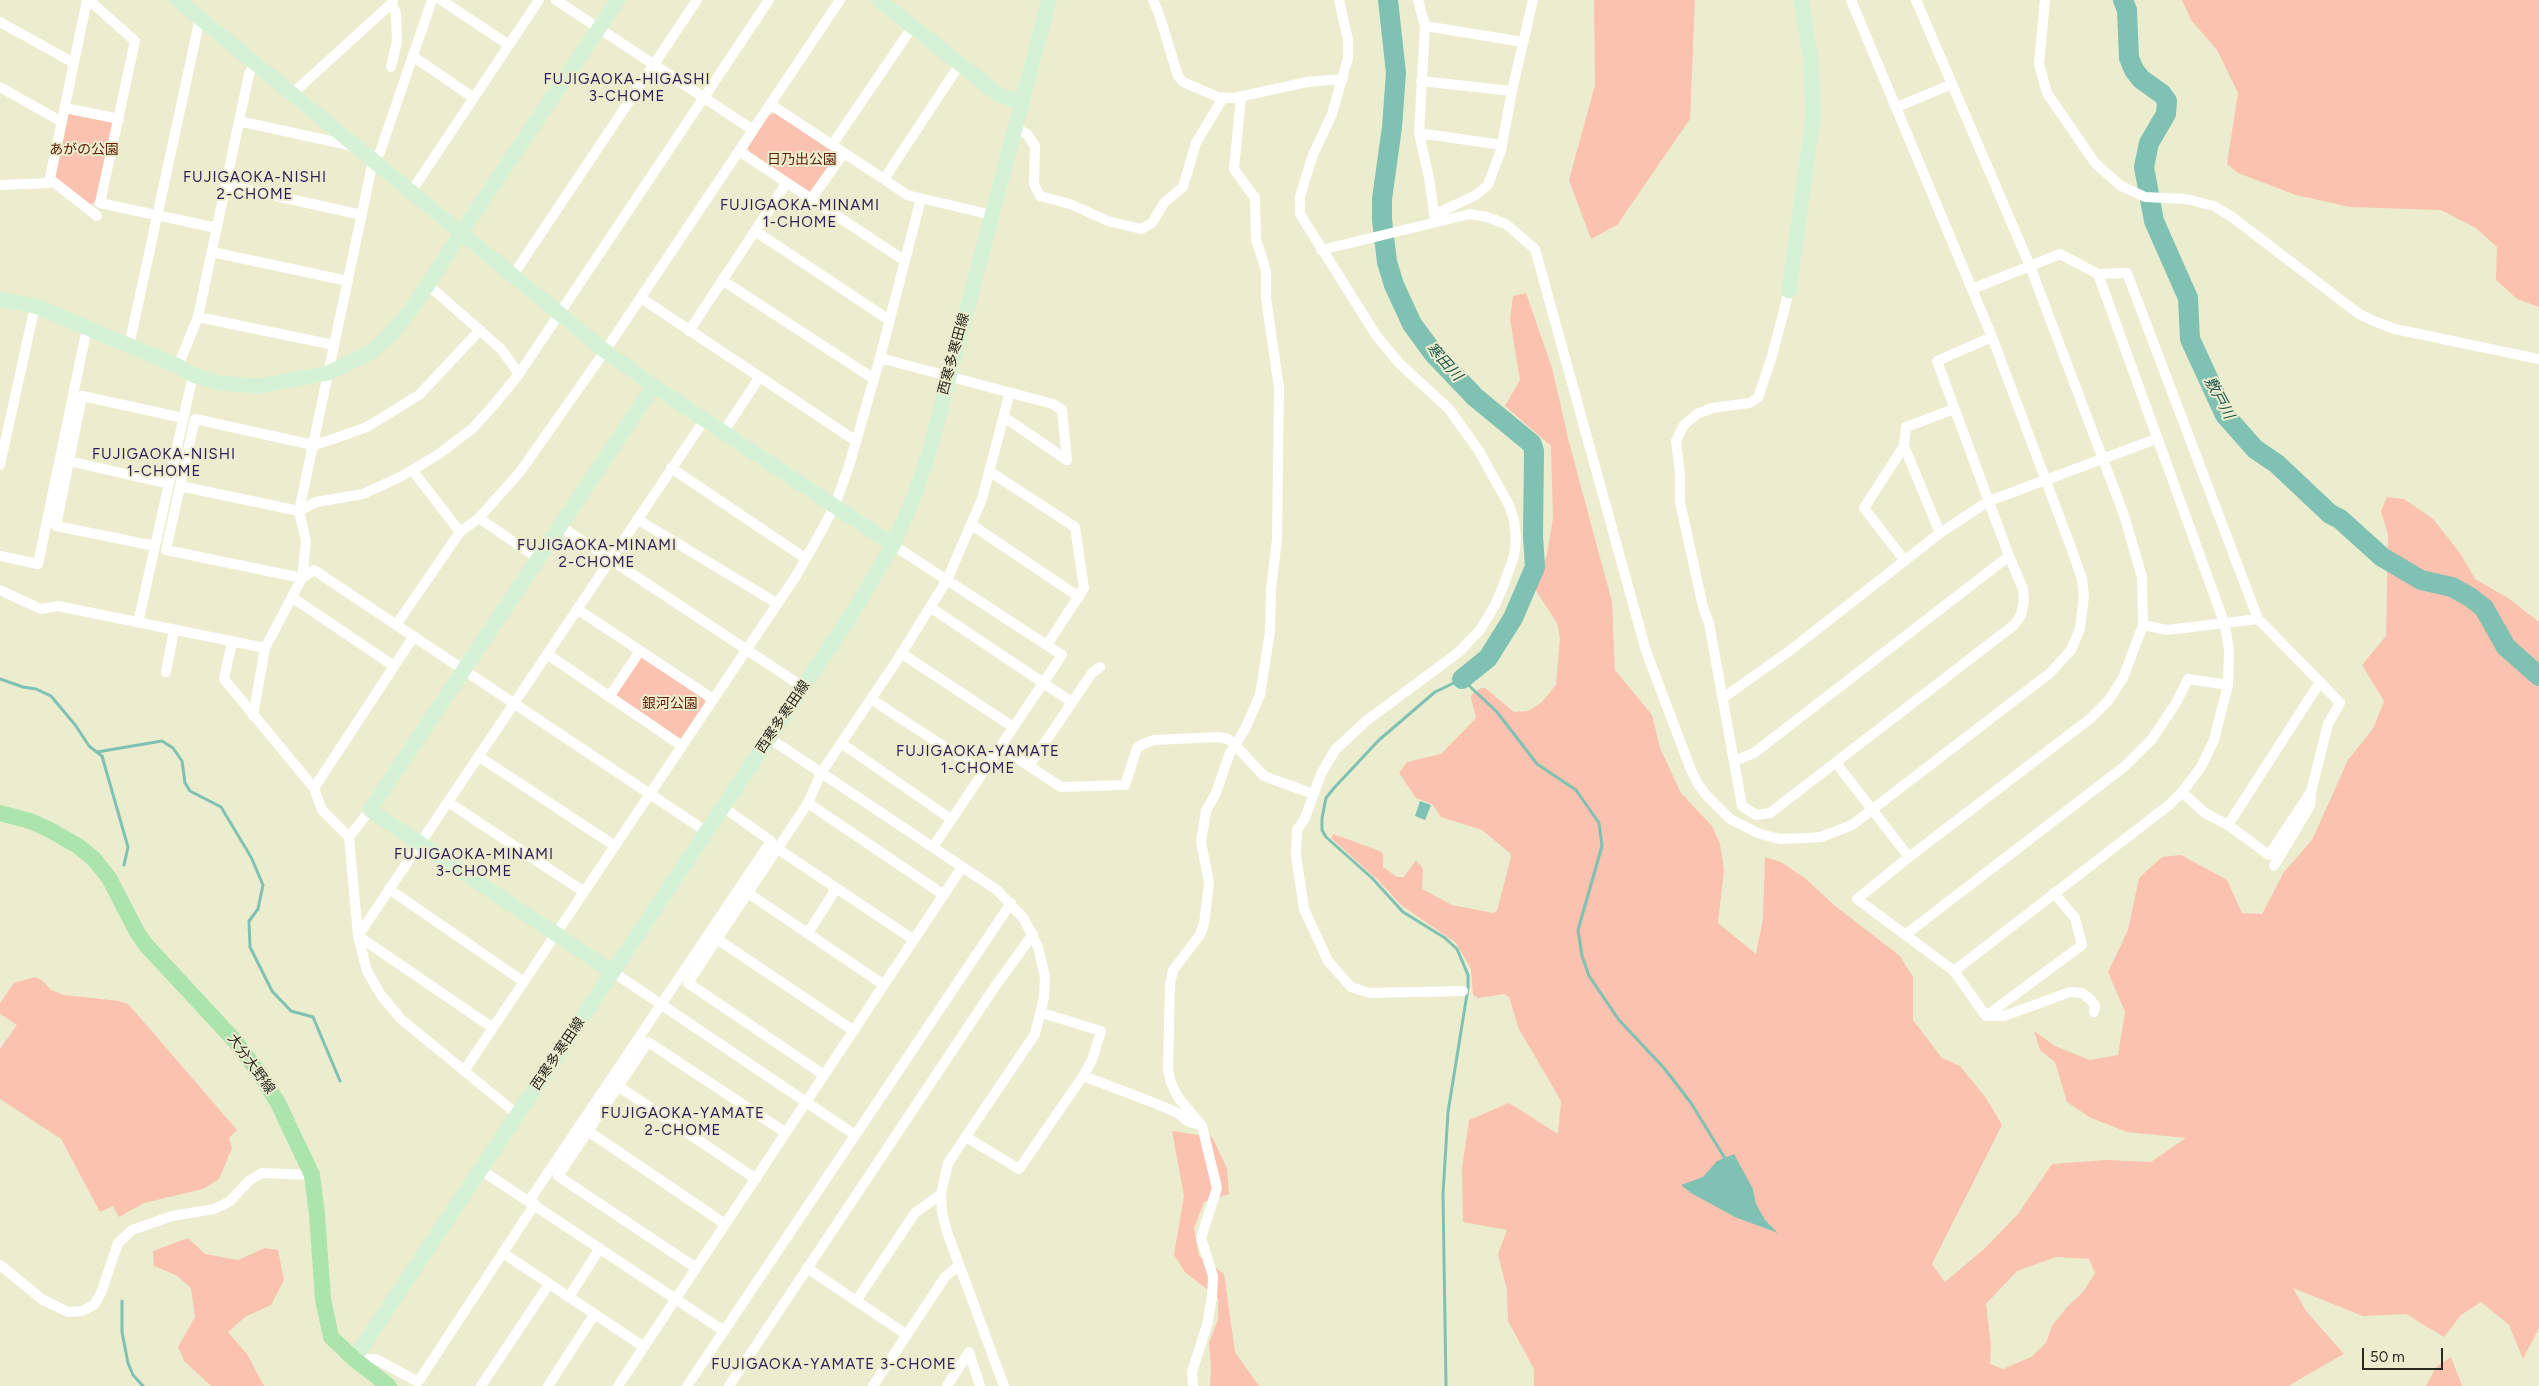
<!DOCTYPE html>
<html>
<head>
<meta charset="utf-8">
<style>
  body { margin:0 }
  #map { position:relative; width:2539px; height:1386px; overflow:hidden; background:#ecedcf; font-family:Figtree,sans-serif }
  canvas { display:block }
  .scale { position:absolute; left:2362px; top:1348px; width:81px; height:22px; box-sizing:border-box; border:2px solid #292a1e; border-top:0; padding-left:6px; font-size:15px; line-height:18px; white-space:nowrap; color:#292a1e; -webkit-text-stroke:4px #ecedcf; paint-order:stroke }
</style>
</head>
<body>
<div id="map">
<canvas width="2539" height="1386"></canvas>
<div class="scale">50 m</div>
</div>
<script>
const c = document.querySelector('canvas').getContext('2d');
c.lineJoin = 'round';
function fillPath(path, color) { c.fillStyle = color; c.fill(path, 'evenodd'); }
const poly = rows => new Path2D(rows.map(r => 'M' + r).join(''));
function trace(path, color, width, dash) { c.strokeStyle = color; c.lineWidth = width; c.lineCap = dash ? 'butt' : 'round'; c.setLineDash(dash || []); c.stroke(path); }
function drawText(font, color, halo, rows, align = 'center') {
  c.font = font + ' Figtree,"Noto Sans JP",sans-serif'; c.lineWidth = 4; c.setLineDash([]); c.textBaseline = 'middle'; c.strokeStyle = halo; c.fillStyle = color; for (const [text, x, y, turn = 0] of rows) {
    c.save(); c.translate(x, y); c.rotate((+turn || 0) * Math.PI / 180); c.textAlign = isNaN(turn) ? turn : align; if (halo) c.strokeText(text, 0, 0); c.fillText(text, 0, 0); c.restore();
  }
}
const green = poly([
  [1594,0,1695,0,1690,119,1617,225,1591,239,1569,180,1595,85],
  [2182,0,2539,0,2539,307,2517,299,2496,280,2497,247,2476,228,2441,210,2350,207,2296,195,2238,173,2227,164,2238,93,2217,50,2191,20],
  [69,112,113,121,96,201,90,205,55,178],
  [775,113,836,153,837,158,813,192,808,193,750,154,748,148,769,115],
  [1526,293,1552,368,1569,442,1612,602,1615,670,1652,715,1660,748,1681,793,1712,826,1720,844,1724,870,1718,923,1756,954,1763,918,1765,857,1781,862,1806,879,1834,905,1900,956,1913,977,1913,1020,1942,1058,1960,1066,1986,1098,2002,1125,1932,1264,1945,1282,1984,1249,2018,1214,2052,1164,2105,1160,2151,1162,2186,1138,2127,1132,2091,1118,2067,1102,2055,1062,2040,1050,2034,1031,2055,1046,2090,1060,2118,1055,2125,1012,2108,972,2128,930,2139,878,2162,857,2181,855,2227,880,2242,913,2262,914,2284,872,2312,840,2348,760,2374,727,2384,701,2362,665,2386,636,2388,535,2381,511,2387,497,2404,499,2433,519,2460,553,2475,579,2508,598,2539,622,2539,1328,2523,1359,2509,1325,2481,1302,2461,1315,2444,1337,2406,1314,2363,1316,2293,1288,2306,1311,2344,1354,2288,1386,1534,1386,1534,1369,1508,1321,1507,1290,1498,1254,1507,1230,1463,1222,1462,1169,1469,1120,1509,1103,1558,1134,1561,1101,1519,1029,1509,997,1504,994,1478,998,1473,995,1471,969,1456,943,1401,905,1379,881,1331,838,1333,834,1380,851,1383,854,1383,867,1397,877,1404,877,1416,860,1423,869,1422,889,1452,905,1493,913,1497,911,1511,857,1510,853,1482,830,1441,817,1432,804,1416,798,1399,773,1407,762,1441,754,1476,718,1471,698,1472,694,1481,688,1485,688,1514,712,1528,711,1542,702,1556,685,1560,638,1557,623,1535,589,1535,580,1547,555,1553,518,1551,446,1505,406,1520,380,1510,319,1513,296],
  [2056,1257,2089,1259,2095,1273,2083,1292,2067,1307,2052,1326,2046,1343,2031,1357,2003,1369,1990,1364,1991,1346,1986,1304,2017,1271],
  [643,657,703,698,706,703,682,738,678,739,617,696,616,692,638,658],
  [35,977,42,980,51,990,64,995,119,1001,128,1004,136,1013,237,1130,229,1138,232,1148,219,1179,203,1189,144,1203,119,1217,113,1206,100,1212,61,1139,0,1099,0,1049,17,1025,0,1014,0,1003,14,983],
  [1172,1131,1212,1137,1227,1168,1229,1194,1204,1202,1194,1228,1199,1256,1224,1274,1235,1352,1259,1386,1210,1386,1211,1369,1209,1343,1218,1319,1218,1298,1185,1272,1174,1255,1184,1196],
  [188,1238,205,1254,238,1260,265,1248,278,1250,284,1280,271,1305,245,1317,228,1332,247,1354,264,1386,211,1386,184,1361,178,1347,195,1317,191,1288,176,1275,154,1266,153,1251],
  [2451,1357,2462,1386,2426,1386,2436,1367]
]);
const water = poly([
  [1420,801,1431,805,1425,820,1415,816],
  [1734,1154,1753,1189,1756,1204,1765,1220,1778,1233,1735,1217,1691,1193,1681,1185,1703,1177,1717,1161]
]);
const stream = poly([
  [0,679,23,687,36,689,51,696,76,726,89,746,102,756,128,847,124,865],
  [97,752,162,741,173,748,182,761,185,783,190,791,221,807,251,857,263,885,258,909,249,921,250,947,272,991,291,1011,313,1017,340,1081],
  [122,1301,122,1332,128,1363,133,1375,143,1386],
  [1446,1386,1443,1194,1448,1112,1468,988,1468,975,1457,949,1445,938,1403,912,1372,878,1326,837,1322,830,1322,818,1326,798,1334,788,1379,740,1435,692,1462,679,1497,712,1537,764,1576,790,1599,823,1602,846,1578,930,1582,956,1589,976,1619,1020,1664,1068,1691,1103,1726,1160]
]);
const river = poly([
  [1388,0,1396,73,1392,127,1382,199,1382,220,1387,262,1394,285,1412,324,1434,354,1475,397,1532,444,1534,451,1533,536,1535,567,1513,618,1488,658,1462,679],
  [2123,0,2127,10,2129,58,2134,70,2141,79,2162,94,2167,101,2166,114,2149,143,2144,167,2154,221,2188,298,2190,339,2225,415,2255,449,2277,464,2330,514,2340,519,2382,557,2421,580,2452,587,2470,597,2484,608,2506,647,2539,676]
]);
const street = poly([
  [89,0,135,41,100,203,217,228],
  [441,0,509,45],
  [556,0,753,130],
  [1153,0,1159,14,1178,76,1183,82,1218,97,1234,98,1307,82,1343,79],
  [1339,0,1348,40,1348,58,1332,114,1313,155,1300,196,1300,214,1376,335,1399,363,1449,409,1479,451,1509,505,1514,520,1516,540,1514,556,1504,584,1495,605,1480,630,1459,652,1366,721,1335,750,1321,774,1305,818,1297,830,1296,856,1304,909,1328,961,1351,987,1370,993,1463,991],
  [1418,0,1425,26,1419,133,1429,178,1435,220],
  [2045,0,2039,64,2047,93,2095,163,2121,186,2145,197,2186,199,2214,206,2232,217,2359,314,2376,322,2395,329,2539,359],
  [0,22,74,63],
  [1425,26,1523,42],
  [414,57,474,98],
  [960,64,884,179,907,195,992,215],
  [391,67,397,42,396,14,392,3],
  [1421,81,1512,91],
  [0,87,62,122],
  [292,94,392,3,393,0],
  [770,104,844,153,811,199],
  [1897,107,1952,84],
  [65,108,119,119],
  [239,121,353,146],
  [1015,128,1027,134,1035,146,1034,184,1040,196,1070,204,1108,221,1141,229,1152,223,1164,203,1183,187,1196,143,1223,98],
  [1419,133,1502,145],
  [832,145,913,26],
  [739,151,905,261],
  [844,153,884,179],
  [50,179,97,216],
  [0,185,49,183,87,0],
  [226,185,362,215],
  [411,192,539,0],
  [1434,215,1476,195,1488,185,1501,150,1512,91,1533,0],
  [755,231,889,320],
  [1321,250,1470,214,1487,217,1506,224,1535,249,1646,651,1691,770,1698,784,1707,796,1730,819,1760,834,1780,839,1807,838,1821,837,1852,825,2050,673,2071,650,2080,629,2084,596,2082,579,2073,553,1992,337,1851,0],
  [212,252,348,281],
  [513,275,697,0],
  [722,280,874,379],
  [427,284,501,349,519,374],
  [1972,289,2060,254,2098,274,2127,273,2258,619],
  [1789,291,1772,356,1758,398,1749,403,1712,408,1697,414,1684,425,1676,441,1680,474,1680,502,1703,607,1709,623,1742,806,1756,815,1770,813,2014,625,2021,615,2024,601,2023,589,2009,556],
  [641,298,856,441],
  [198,317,334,345],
  [480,330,419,395,367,427,327,441,313,445,195,419,166,550,302,578,314,570,707,832],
  [689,331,786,184],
  [129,346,200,18],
  [880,358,1053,404,1062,410,1067,460,1004,417],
  [178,366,198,317,249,74,255,64],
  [724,431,759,378],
  [1904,446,1940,533],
  [69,461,169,484],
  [0,465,35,306],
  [671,468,805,558],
  [413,471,460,532],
  [989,471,1075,527,1084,588,1047,645],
  [180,486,299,511,316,502,363,494,400,477,436,456,472,429,493,406,519,374,769,0],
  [479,518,520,472,605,351,840,0],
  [637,519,778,604],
  [972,525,1079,597],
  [560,526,803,687],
  [893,545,1062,655,933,847],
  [155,546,56,526,82,396,183,418],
  [0,556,38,564,87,328],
  [1905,561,1864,508,1904,446,1906,427,1954,409],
  [0,590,41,609,58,606,265,648],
  [293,598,394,666],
  [930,607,1072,702],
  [577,609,713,699],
  [138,623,193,375],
  [396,625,460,532,479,518,537,558],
  [2143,625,2167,630,2258,619,2320,682,2228,825,2205,813,2182,792],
  [232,642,224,679,314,788,322,810,349,837],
  [901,653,1013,727],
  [547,654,682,746],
  [166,672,174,630],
  [609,697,640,651],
  [1723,698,1792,649,1940,533,1989,501,2156,439],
  [871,699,983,772],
  [253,716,265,648,302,578,306,541,299,511,373,161,380,152,432,0],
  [769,738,997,890,1024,919,1038,947,1045,977,1044,998,1035,1034,948,1163,941,1194,942,1213,947,1232,1004,1386],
  [841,743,951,819],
  [1000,747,1061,787,1122,785,1125,785,1137,748,1143,744,1154,740,1218,737,1228,739,1235,745,1264,776,1313,794],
  [478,756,615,846],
  [1734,761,1754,753,2009,556,1937,361,1992,337],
  [1836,763,1909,857,1857,899,1954,971,2169,805,2182,792,2201,767,2214,740,2228,685,2229,650,2225,625,2098,274],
  [1029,766,1092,673,1100,667],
  [314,788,414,636],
  [448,802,584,892],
  [808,803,821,773,898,659,947,580,982,499,1010,392],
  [370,810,349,837,358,936,367,971,381,995,401,1019,518,1115],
  [2228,825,2269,855,2311,792,2328,724,2340,703,2320,682],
  [778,849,914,940],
  [1909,857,2091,718,2108,701,2123,678,2143,625,2142,577,2124,515,2030,266,1916,0],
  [2274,866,2310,806,2311,794],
  [389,889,524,982],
  [748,893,884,985],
  [808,933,836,889],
  [1905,935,2125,766,2152,739,2176,703,2188,679,2228,685],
  [717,939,854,1031],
  [1954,971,1986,1016,2082,945,2075,918,2054,893],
  [613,972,855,1135],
  [1986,1016,2004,1016,2070,992,2082,993,2091,1000,2095,1006,2094,1012],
  [493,1028,358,936,705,419],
  [464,1071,796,576,822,530,835,505,849,466,880,358,921,198],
  [824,1075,688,983,717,939,808,803,944,895],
  [1083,1076,1152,1102,1178,1113,1187,1121,1202,1126],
  [618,1086,756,1179],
  [588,1131,725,1224],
  [966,1137,1019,1169,1083,1076,1092,1060,1101,1031,1042,1013],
  [481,1170,724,1331],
  [529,1201,771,841,723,807],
  [503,1253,644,1347],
  [0,1265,43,1300,68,1312,82,1311,94,1305,101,1293,118,1243,132,1230,172,1216,214,1209,229,1202,250,1180,262,1173,312,1175],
  [696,1268,558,1176,588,1131,648,1042,786,1133],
  [807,1268,907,1335],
  [569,1297,600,1248],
  [856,1301,915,1213,941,1194],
  [969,1352,980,1386],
  [355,1359,376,1359,418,1382,535,1204],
  [481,1386,549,1284],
  [548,1386,594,1315],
  [618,1386,962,867],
  [687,1386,1011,903],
  [729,1386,994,988,1033,934],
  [873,1386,945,1277,959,1265],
  [947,1386,969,1352],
  [1193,1386,1192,1372,1207,1325,1212,1297,1213,1276,1201,1238,1217,1188,1202,1126,1178,1097,1171,1083,1168,1069,1170,984,1173,970,1200,935,1204,924,1209,883,1201,842,1206,811,1216,793,1229,755,1245,729,1260,695,1270,632,1271,590,1277,539,1279,388,1266,298,1266,271,1256,239,1255,198,1234,169,1241,97]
]);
const secondary = poly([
  [178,0,605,351,654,386,893,545],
  [879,0,998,94,1022,103],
  [1789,291,1813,117,1811,61,1801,0],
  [0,299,35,306,178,366,193,375,219,383,260,386,328,373,371,352,392,333,416,303,461,233,618,0],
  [613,972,370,810,654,386],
  [354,1359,850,617,893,545,912,502,929,453,1049,0]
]);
const primary = poly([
  [0,813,30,821,48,829,78,846,94,859,109,878,137,932,146,945,236,1042,262,1077,278,1103,312,1175,317,1214,323,1299,331,1337,354,1359,389,1386]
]);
const parkNames = [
  ["あがの公園",84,150],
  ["日乃出公園",802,160],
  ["銀河公園",670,704]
];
const streetNames = [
  ["西寒多寒田線",954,354,-75],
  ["西寒多寒田線",783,717,-56],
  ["西寒多寒田線",558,1054,-56],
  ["大分大野線",251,1064,54]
];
const neighbourhoodNames = [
  ["FUJIGAOKA-HIGASHI",627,80],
  ["3-CHOME",627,97],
  ["FUJIGAOKA-NISHI",255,178],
  ["2-CHOME",255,195],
  ["FUJIGAOKA-MINAMI",800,206],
  ["1-CHOME",800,223],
  ["FUJIGAOKA-NISHI",164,455],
  ["1-CHOME",164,472],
  ["FUJIGAOKA-MINAMI",597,546],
  ["2-CHOME",597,563],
  ["FUJIGAOKA-YAMATE",978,752],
  ["1-CHOME",978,769],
  ["FUJIGAOKA-MINAMI",474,855],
  ["3-CHOME",474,872],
  ["FUJIGAOKA-YAMATE",683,1114],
  ["2-CHOME",683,1131],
  ["FUJIGAOKA-YAMATE 3-CHOME",834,1365]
];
const waterNames = [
  ["寒田川",1444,362,48],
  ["敷戸川",2219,398,62]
];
fillPath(green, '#fac2af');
fillPath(water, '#7fc1b3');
trace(stream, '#7fc1b3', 3);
trace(river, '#7fc1b3', 20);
trace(street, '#fff', 10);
trace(secondary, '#d6f2d6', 15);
trace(primary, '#ace4ad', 16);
drawText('14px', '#612006', '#ecedcf', parkNames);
drawText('14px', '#292a1e', '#ecedcf', streetNames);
c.letterSpacing = '1px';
drawText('15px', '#311d56', '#ecedcf', neighbourhoodNames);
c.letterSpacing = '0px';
drawText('italic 15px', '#22594f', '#ecedcf', waterNames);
</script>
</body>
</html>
